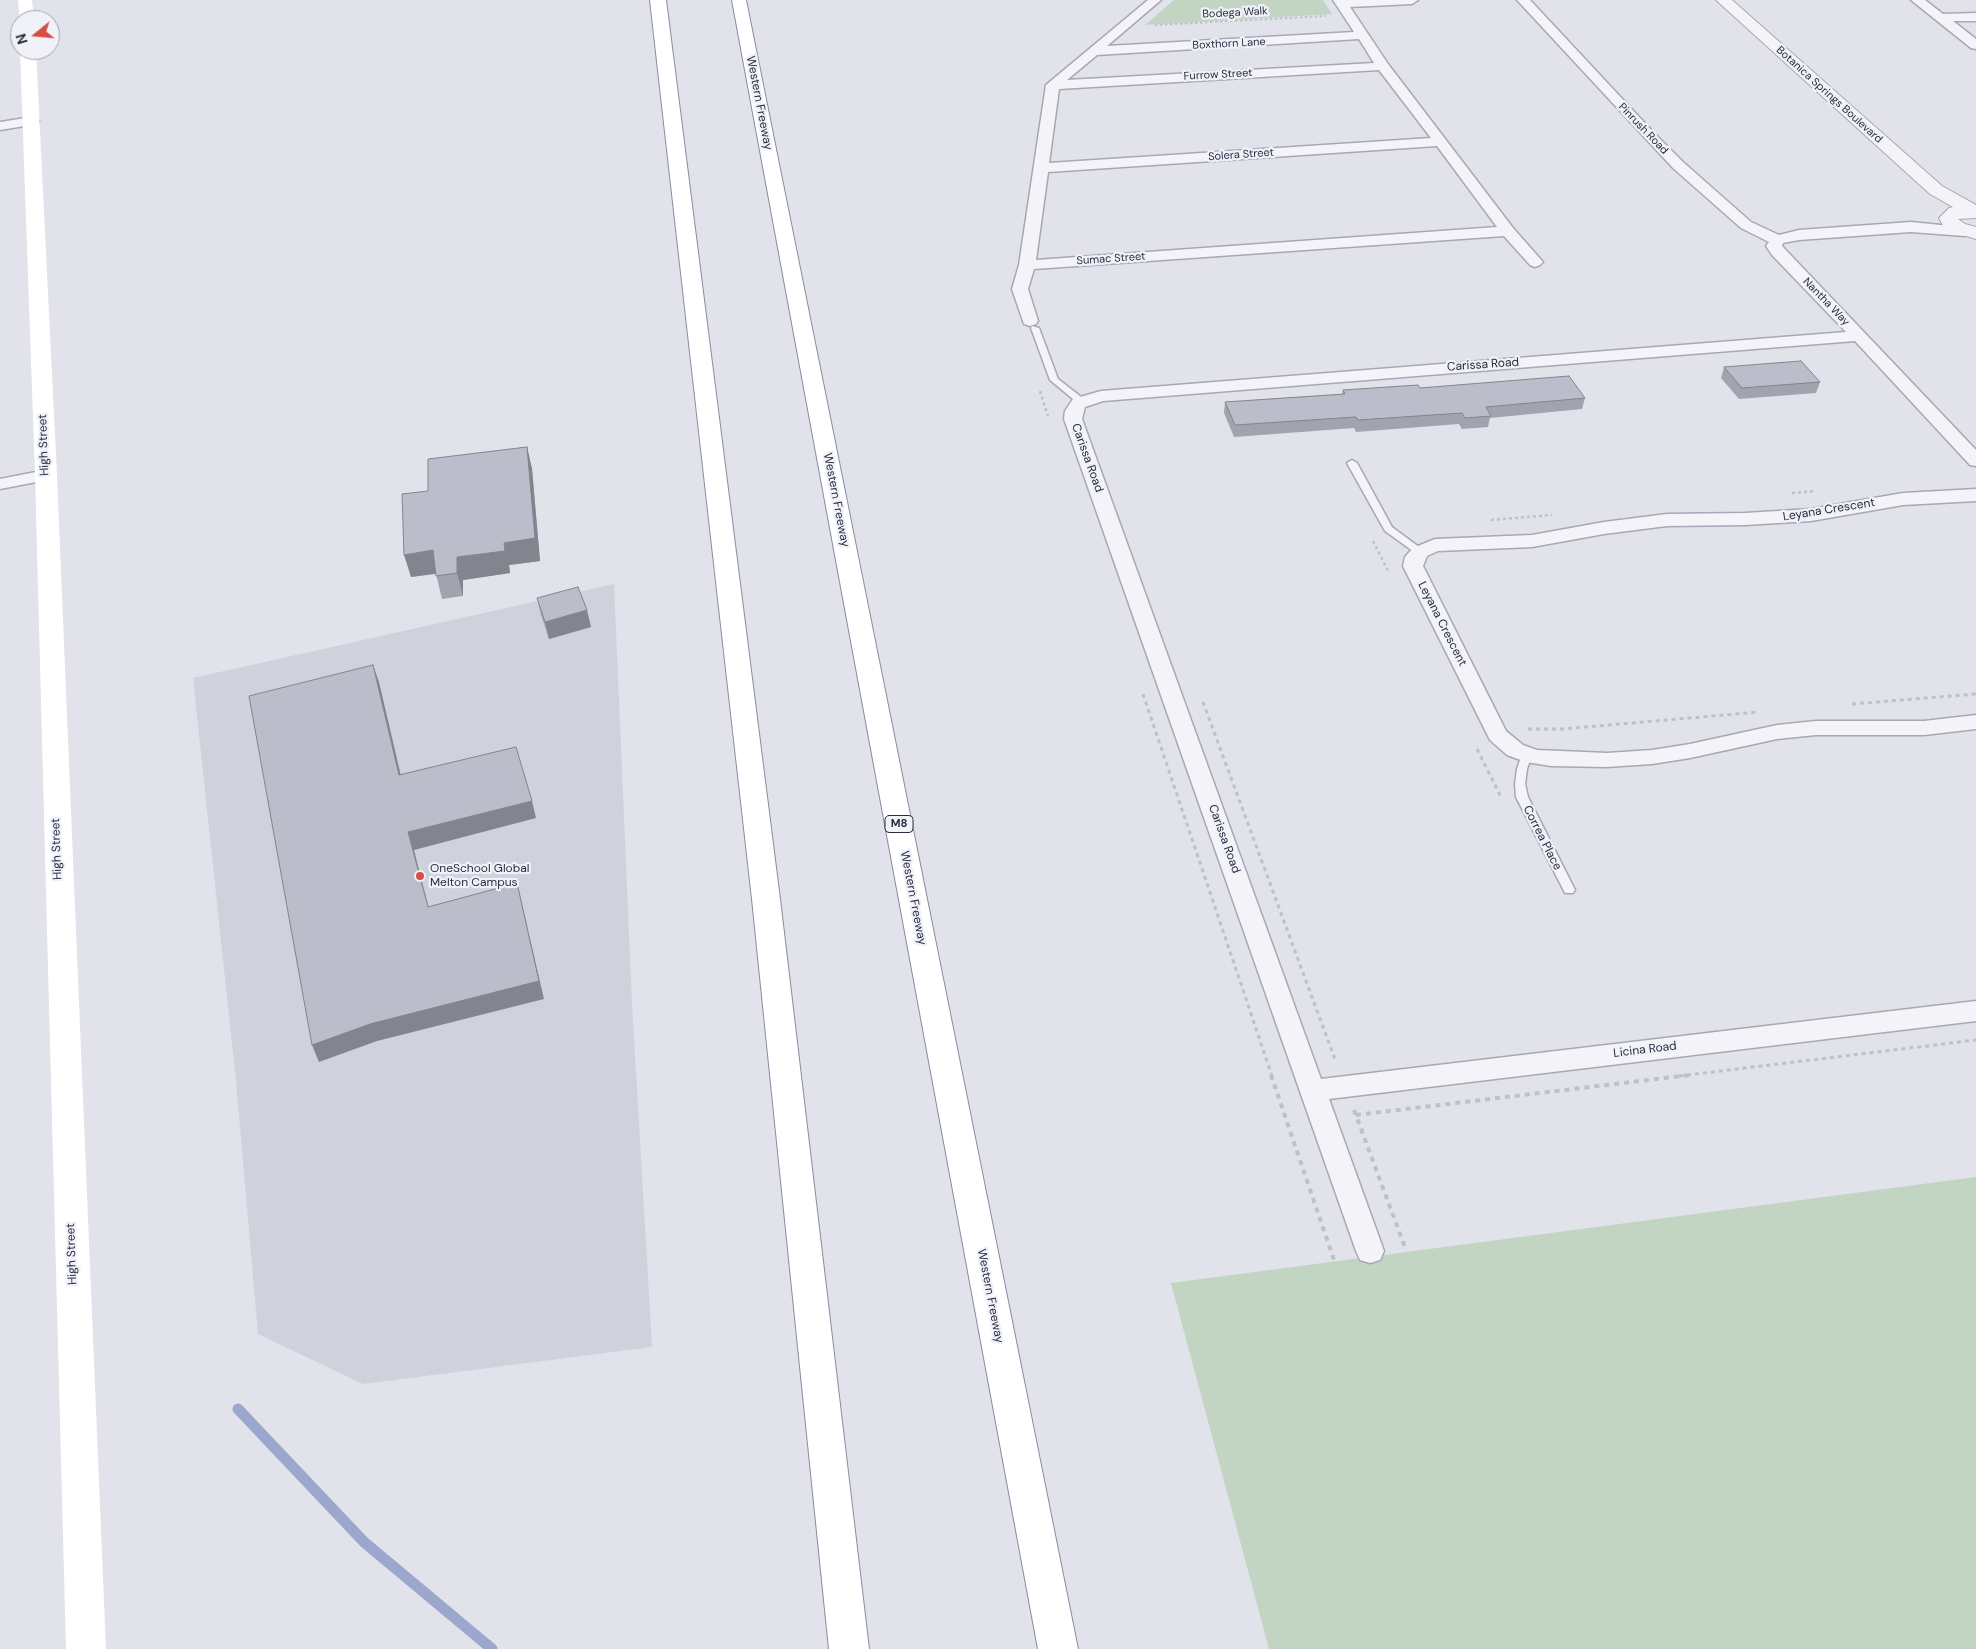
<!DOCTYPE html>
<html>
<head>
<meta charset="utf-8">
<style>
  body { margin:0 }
  #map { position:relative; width:1976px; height:1649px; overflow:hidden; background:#e1e2ea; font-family:"DM Sans",sans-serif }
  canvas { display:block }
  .north { position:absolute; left:10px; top:10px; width:50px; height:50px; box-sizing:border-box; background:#f1f2f7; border:1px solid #a1a3af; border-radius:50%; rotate:253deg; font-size:14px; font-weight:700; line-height:20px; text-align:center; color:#282c43 }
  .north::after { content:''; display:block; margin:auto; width:18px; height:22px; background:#d44e41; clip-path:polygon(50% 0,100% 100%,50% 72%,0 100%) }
</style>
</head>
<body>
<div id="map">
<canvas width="1976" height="1649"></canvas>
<div class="north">N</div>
</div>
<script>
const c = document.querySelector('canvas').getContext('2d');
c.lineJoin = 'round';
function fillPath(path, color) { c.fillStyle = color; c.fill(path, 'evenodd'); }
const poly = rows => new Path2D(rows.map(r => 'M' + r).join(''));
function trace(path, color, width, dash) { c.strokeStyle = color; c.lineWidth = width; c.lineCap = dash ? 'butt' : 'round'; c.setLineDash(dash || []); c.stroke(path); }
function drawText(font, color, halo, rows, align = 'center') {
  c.font = font + ' "DM Sans",sans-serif'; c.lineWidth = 4.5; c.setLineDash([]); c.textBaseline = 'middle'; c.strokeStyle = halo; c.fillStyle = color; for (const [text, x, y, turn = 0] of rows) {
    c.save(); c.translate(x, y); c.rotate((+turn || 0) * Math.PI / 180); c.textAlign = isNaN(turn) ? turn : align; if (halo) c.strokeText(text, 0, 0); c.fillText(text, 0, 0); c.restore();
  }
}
const built = poly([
  [614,584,632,1004,652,1347,363,1384,258,1334,236,1081,193,678]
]);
const green = poly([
  [1174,0,1323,0,1332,14,1145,25],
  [1976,1177,1976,1649,1269,1649,1171,1283]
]);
const stream = poly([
  [238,1409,364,1542,492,1649]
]);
const pathFar3 = poly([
  [1155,25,1326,16]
]);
const pathFar2 = poly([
  [1040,391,1048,416],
  [1792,493,1816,491],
  [1491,520,1552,515],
  [1373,541,1389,573]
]);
const pathFar1 = poly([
  [1143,694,1272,1076],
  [1203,702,1336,1062],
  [1852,704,1976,694],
  [1528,729,1562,729,1759,712],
  [1477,749,1501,797],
  [1679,1076,1976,1040]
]);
const path = poly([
  [1271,1075,1334,1260],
  [1354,1110,1406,1250],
  [1356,1115,1690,1075]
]);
const service = poly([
  [1032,326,1039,328,1058,379,1085,400,1085,404,1079,404,1050,380,1031,328,1032,326],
  [1352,460,1357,463,1392,527,1423,550,1423,554,1417,554,1385,531,1347,463,1352,460],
  [1527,750,1532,754,1527,769,1525,784,1528,797,1575,890,1573,893,1565,893,1516,797,1515,784,1517,769,1522,754,1527,750]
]);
const minor = poly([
  [1148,0,1161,0,1107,46,1354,32,1333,0,1418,0,1412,4,1350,7,1388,64,1513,228,1543,262,1540,265,1535,267,1530,265,1504,236,1034,269,1028,289,1038,321,1036,324,1030,326,1024,324,1012,289,1019,265,1046,85,1148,0],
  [1359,39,1374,63,1067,80,1097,55,1359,39],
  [1379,70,1431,138,1049,163,1059,89,1379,70],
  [1437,146,1497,227,1036,260,1048,172,1437,146],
  [1517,0,1530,0,1655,134,1683,162,1751,222,1779,235,1799,230,1911,222,1970,228,1973,231,1970,234,1965,236,1911,232,1799,240,1783,243,1782,246,1976,450,1976,466,1970,465,1855,341,1103,401,1085,407,1082,419,1321,1079,1976,1001,1976,1021,1329,1099,1384,1251,1380,1260,1370,1263,1360,1260,1356,1251,1064,419,1065,411,1073,399,1101,391,1846,332,1772,255,1766,246,1769,242,1741,228,1673,168,1517,0],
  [1911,0,1925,0,1943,14,1976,13,1976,21,1953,21,1976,39,1976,49,1971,48,1911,0],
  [32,117,39,121,37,124,0,130,0,122,32,117],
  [46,470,52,471,55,475,52,479,0,489,0,479,46,470],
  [1976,489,1976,501,1903,505,1811,521,1745,525,1667,526,1604,534,1532,547,1438,551,1427,556,1423,566,1506,731,1523,745,1537,750,1607,753,1652,750,1690,744,1777,725,1816,721,1924,721,1976,715,1976,729,1924,735,1816,735,1777,739,1690,758,1652,764,1607,767,1551,766,1526,762,1507,755,1490,740,1403,566,1405,557,1413,548,1435,539,1532,535,1604,522,1667,514,1745,513,1811,509,1903,493,1976,489]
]);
const tertiary = poly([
  [1716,0,1732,0,1942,186,1976,205,1976,218,1958,219,1965,224,1976,227,1976,239,1945,229,1939,218,1949,208,1953,207,1930,194,1716,0]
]);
const secondary = poly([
  [18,0,32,0,34,20,20,20,20,22,18,0],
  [20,50,36,50,57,475,106,1649,66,1649,35,475,20,50]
]);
const motorway = poly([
  [650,0,666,0,780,899,869,1649,829,1649,752,899,650,0],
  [732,0,746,0,1078,1649,1038,1649,732,0]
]);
const wall = poly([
  [1724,367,1820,382,1816,393,1739,399,1721,378],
  [1420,388,1585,398,1582,409,1490,418,1488,427,1462,429,1459,424,1356,432,1354,428,1234,437,1224,413,1225,402,1342,394,1343,390],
  [527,447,532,469,540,561,509,565,510,573,463,580,463,596,442,599,436,574,411,577,428,491],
  [537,598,591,627,549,639,541,615]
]);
const shadedWall = poly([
  [527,447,532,469,540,561,509,565,510,573,463,580,463,596,457,573,457,557,504,543],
  [433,550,439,573,411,577,404,555],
  [587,610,591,627,549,639,545,622],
  [373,665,379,682,405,793,399,775],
  [532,801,536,818,414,850,433,925,428,907,408,832],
  [517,883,544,999,377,1041,319,1062,312,1045]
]);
const building = poly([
  [1801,361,1820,382,1742,388,1724,367,1801,361],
  [1569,376,1585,398,1486,407,1491,416,1465,418,1462,413,1358,420,1356,417,1235,425,1225,402,1345,394,1343,390,1418,385,1420,388,1569,376],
  [527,447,535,538,504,543,505,551,457,557,457,573,436,576,433,550,404,555,402,494,428,491,428,459,527,447],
  [578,587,587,610,545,622,537,598,578,587],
  [373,665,399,775,516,747,532,801,408,832,428,907,517,883,539,981,370,1024,312,1045,249,696,373,665]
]);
const markers = [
  [420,876,5,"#d44e41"]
];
const farStreetnames = [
  ["Bodega Walk",1235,13,-3],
  ["Boxthorn Lane",1229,44,-3],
  ["Furrow Street",1218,75,-3],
  ["Botanica Springs Boulevard",1829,95,42],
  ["Pinrush Road",1643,129,46],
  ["Solera Street",1241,155,-4],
  ["Sumac Street",1111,259,-4],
  ["Nantha Way",1826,302,46]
];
const shields = [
  [899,824,28]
];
const shieldNames = [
  ["M8",899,824]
];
const streetNames = [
  ["Western Freeway",759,103,79],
  ["Carissa Road",1483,365,-4],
  ["High Street",44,445,-92],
  ["Carissa Road",1087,458,70],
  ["Western Freeway",836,500,79],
  ["Leyana Crescent",1829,510,-9],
  ["Leyana Crescent",1442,624,63],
  ["Correa Place",1542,838,63],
  ["Carissa Road",1224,839,70],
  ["High Street",57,849,-92],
  ["Western Freeway",913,898,79],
  ["Licina Road",1645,1050,-7],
  ["High Street",72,1254,-92],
  ["Western Freeway",990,1296,79]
];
const poiNames = [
  ["OneSchool Global",430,869],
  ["Melton Campus",430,883]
];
fillPath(built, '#cfd1dc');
fillPath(green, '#c2d5c2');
trace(stream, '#9ba7cc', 11);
trace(service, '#a6a8b5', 3);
trace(minor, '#a6a8b5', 3);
trace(tertiary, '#a6a8b5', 2);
trace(motorway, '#888ca2', 2);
trace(pathFar3, '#bfc0c9', 2, [2.5, 2.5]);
trace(pathFar2, '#bfc0c9', 2.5, [3, 3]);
trace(pathFar1, '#bfc0c9', 3, [4, 4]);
trace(path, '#bfc0c9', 4, [5, 5]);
fillPath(service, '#f4f4f8');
fillPath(minor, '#f4f4f8');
fillPath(tertiary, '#f4f4f8');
fillPath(secondary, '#fff');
fillPath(motorway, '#fff');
fillPath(wall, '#a1a3ae');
fillPath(shadedWall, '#83848d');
fillPath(building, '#bbbdca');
trace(building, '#83848d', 1);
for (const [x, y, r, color] of markers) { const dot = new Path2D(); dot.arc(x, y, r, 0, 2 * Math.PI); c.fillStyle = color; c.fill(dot); trace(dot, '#f1f2f7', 2); }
drawText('11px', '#282c43', '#f1f2f7', farStreetnames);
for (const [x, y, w] of shields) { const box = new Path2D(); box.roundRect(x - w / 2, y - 8.5, w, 17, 4); c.fillStyle = '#f1f2f7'; c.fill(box); trace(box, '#282c43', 1); }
drawText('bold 11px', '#282c43', null, shieldNames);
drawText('12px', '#282c43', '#f1f2f7', streetNames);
drawText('12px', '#282c43', '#f1f2f7', poiNames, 'left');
</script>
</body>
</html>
